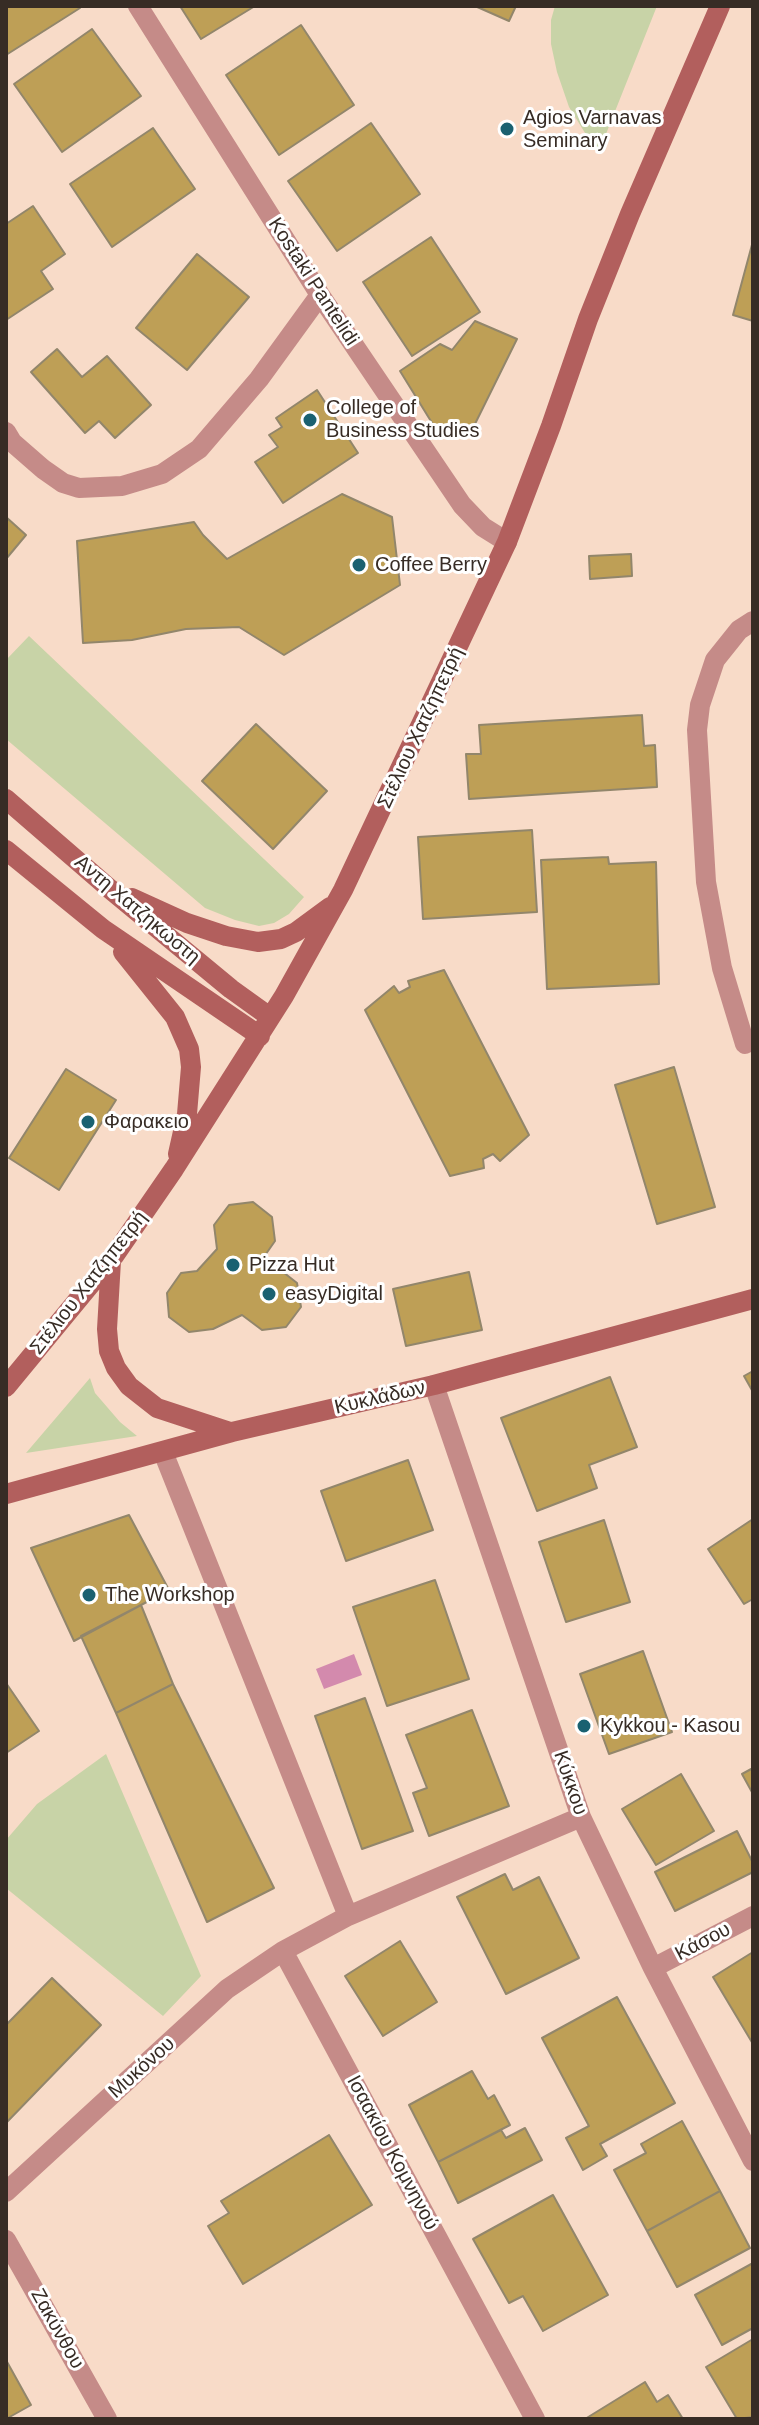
<!DOCTYPE html>
<html>
<head>
<meta charset="utf-8">
<style>
  body { margin:0 }
  #map { position:relative; width:759px; height:2425px; overflow:hidden; background:#f8dbc8; font-family:Arial,sans-serif }
  canvas { display:block }
  .frame { position:absolute; inset:0; border:8px solid #372c25; pointer-events:none }
</style>
</head>
<body>
<div id="map">
<canvas width="759" height="2425"></canvas>
<div class="frame"></div>
</div>
<script>
const c = document.querySelector('canvas').getContext('2d');
c.lineJoin = 'round';
function fillPath(path, color) { c.fillStyle = color; c.fill(path, 'evenodd'); }
const poly = rows => new Path2D(rows.map(r => 'M' + r).join(''));
function trace(path, color, width, dash) { c.strokeStyle = color; c.lineWidth = width; c.lineCap = dash ? 'butt' : 'round'; c.setLineDash(dash || []); c.stroke(path); }
function drawText(font, color, halo, rows, align = 'center') {
  c.font = font + ' Arial,sans-serif'; c.lineWidth = 6; c.setLineDash([]); c.textBaseline = 'middle'; c.strokeStyle = halo; c.fillStyle = color; for (const [text, x, y, turn = 0] of rows) {
    c.save(); c.translate(x, y); c.rotate((+turn || 0) * Math.PI / 180); c.textAlign = isNaN(turn) ? turn : align; if (halo) c.strokeText(text, 0, 0); c.fillText(text, 0, 0); c.restore();
  }
}
const green = poly([
  [555,6,657,6,598,154,569,107,557,72,551,44,551,20],
  [29,636,304,897,289,914,274,923,259,926,235,920,205,908,6,739,6,660],
  [90,1378,95,1393,120,1422,137,1436,26,1453],
  [106,1754,201,1976,163,2016,6,1888,6,1840,37,1804]
]);
const water = poly([
  [354,1654,362,1675,324,1689,316,1669]
]);
const building = poly([
  [6,6,79,6,80,8,6,55,6,6],
  [180,6,255,6,201,39,180,6],
  [475,6,516,6,509,21,475,6],
  [301,25,354,105,279,155,226,75,301,25],
  [92,29,141,96,62,152,14,84,92,29],
  [371,123,420,194,337,251,288,181,371,123],
  [153,128,195,189,112,247,70,184,153,128],
  [33,206,65,254,41,271,53,289,6,320,6,224,33,206],
  [431,237,480,312,412,356,363,282,431,237],
  [753,241,753,321,733,315,753,241],
  [197,254,249,297,187,370,136,328,197,254],
  [475,321,517,339,470,434,437,431,400,371,440,344,452,350,475,321],
  [57,349,82,377,107,356,151,405,115,438,99,421,85,433,31,372,57,349],
  [317,390,358,453,283,503,255,462,278,447,269,435,282,427,276,418,317,390],
  [342,494,392,517,400,585,284,655,239,627,186,629,132,640,83,643,77,541,194,522,203,535,227,559,342,494],
  [6,517,26,535,6,559,6,517],
  [631,554,632,576,590,579,589,556,631,554],
  [642,715,644,746,655,745,657,787,469,799,466,754,481,754,479,725,642,715],
  [256,724,327,791,273,849,202,781,256,724],
  [532,830,537,912,423,919,418,837,532,830],
  [608,857,609,864,656,862,659,984,547,989,541,860,608,857],
  [444,970,529,1135,500,1161,493,1154,483,1159,484,1168,450,1176,365,1010,394,986,399,993,410,987,408,981,444,970],
  [674,1067,715,1207,657,1224,615,1085,674,1067],
  [66,1069,116,1100,59,1190,9,1158,66,1069],
  [253,1202,272,1217,275,1241,261,1261,265,1270,278,1268,297,1283,301,1307,286,1327,262,1330,242,1315,213,1329,189,1332,169,1317,167,1293,181,1273,197,1271,217,1249,214,1225,229,1205,253,1202],
  [469,1272,482,1330,406,1346,393,1289,469,1272],
  [753,1371,753,1392,744,1376,753,1371],
  [610,1377,637,1447,589,1465,597,1488,537,1511,501,1418,610,1377],
  [408,1460,433,1530,346,1561,321,1491,408,1460],
  [129,1515,169,1590,74,1641,31,1548,129,1515],
  [753,1519,753,1599,744,1604,708,1549,753,1519],
  [604,1520,630,1602,566,1622,539,1542,604,1520],
  [435,1580,469,1679,387,1706,353,1607,435,1580],
  [141,1605,173,1684,116,1713,81,1636,141,1605],
  [643,1651,672,1732,609,1754,580,1674,643,1651],
  [6,1683,39,1731,6,1753,6,1683],
  [173,1684,274,1888,207,1922,116,1713,173,1684],
  [365,1698,413,1831,362,1849,315,1716,365,1698],
  [472,1710,509,1806,429,1836,413,1793,427,1788,406,1735,472,1710],
  [753,1768,753,1794,742,1774,753,1768],
  [681,1774,714,1831,656,1865,622,1809,681,1774],
  [737,1831,753,1863,753,1872,675,1911,655,1872,737,1831],
  [505,1874,513,1890,539,1877,579,1958,506,1994,457,1897,505,1874],
  [400,1941,437,2002,383,2036,345,1976,400,1941],
  [753,1952,753,2044,713,1977,753,1952],
  [52,1978,101,2025,6,2123,6,2025,52,1978],
  [617,1997,675,2103,600,2144,607,2156,583,2170,566,2138,589,2126,542,2038,617,1997],
  [472,2071,488,2099,494,2095,510,2125,438,2162,409,2105,472,2071],
  [682,2121,720,2191,647,2231,614,2170,646,2153,641,2144,682,2121],
  [525,2128,542,2160,458,2203,438,2162,501,2130,506,2138,525,2128],
  [329,2135,372,2205,243,2284,208,2226,229,2213,221,2201,329,2135],
  [720,2191,750,2248,677,2287,647,2231,720,2191],
  [553,2195,608,2295,543,2331,523,2296,509,2303,473,2239,553,2195],
  [753,2263,753,2328,722,2345,695,2295,753,2263],
  [753,2339,753,2417,737,2419,706,2367,753,2339],
  [6,2360,31,2405,6,2419,6,2360],
  [645,2382,657,2402,668,2395,683,2419,585,2419,645,2382]
]);
const minor = poly([
  [138,6,320,295,462,505,483,527,507,542],
  [6,432,12,442,43,469,63,483,79,488,122,486,162,474,199,449,259,379,320,295],
  [745,1044,722,968,706,882,697,730,700,705,715,660,739,630,753,621],
  [434,1385,581,1817,653,1968,753,2161],
  [163,1452,348,1916],
  [283,1951,535,2419],
  [653,1968,753,1916],
  [6,2192,227,1989,283,1951,348,1916,581,1817],
  [6,2240,107,2419]
]);
const secondary = poly([
  [6,799,110,889,231,989,270,1017],
  [6,850,103,929,260,1036],
  [132,898,187,923,226,936,258,942,281,939,296,932,330,907],
  [123,952,175,1017,189,1049,191,1067,187,1114,178,1154],
  [111,1261,107,1329,109,1351,116,1368,129,1386,157,1408,230,1432],
  [6,1387,114,1256,174,1169,284,996,343,890,507,542,551,426,588,319,630,214,720,6],
  [6,1494,232,1432,434,1385,753,1299]
]);
const markers = [
  [507,129,8,"#1a6171"],
  [310,420,8,"#1a6171"],
  [359,565,8,"#1a6171"],
  [88,1122,8,"#1a6171"],
  [233,1265,8,"#1a6171"],
  [269,1294,8,"#1a6171"],
  [89,1595,8,"#1a6171"],
  [584,1726,8,"#1a6171"]
];
const poiNames = [
  ["Agios Varnavas",523,118],
  ["Seminary",523,141],
  ["College of",326,408],
  ["Business Studies",326,431],
  ["Coffee Berry",375,565],
  ["Φαρακειο",104,1122],
  ["Pizza Hut",249,1265],
  ["easyDigital",285,1294],
  ["The Workshop",105,1595],
  ["Kykkou - Kasou",600,1726]
];
const streetNames = [
  ["Kostaki Pantelidi",313,282,57],
  ["Στέλιου Χατζηπετρή",421,728,-65],
  ["Αντη Χατζηκωστη",137,910,40],
  ["Στέλιου Χατζηπετρή",89,1283,-52],
  ["Κυκλάδων",380,1398,-13],
  ["Κύκκου",570,1783,71],
  ["Κάσου",703,1942,-28],
  ["Μυκόνου",142,2068,-42],
  ["Ισαακίου Κομνηνού",392,2153,62],
  ["Ζακύνθου",57,2329,61]
];
fillPath(green, '#c8d3a7');
fillPath(water, '#d38aad');
fillPath(building, '#be9f56');
trace(building, '#92866b', 2);
trace(minor, '#c58b88', 20);
trace(secondary, '#b25f5d', 20);
for (const [x, y, r, color] of markers) { const dot = new Path2D(); dot.arc(x, y, r, 0, 2 * Math.PI); c.fillStyle = color; c.fill(dot); trace(dot, '#fff', 3); }
drawText('20px', '#372c25', '#fff', poiNames, 'left');
drawText('20px', '#372c25', '#fff', streetNames);
</script>
</body>
</html>
